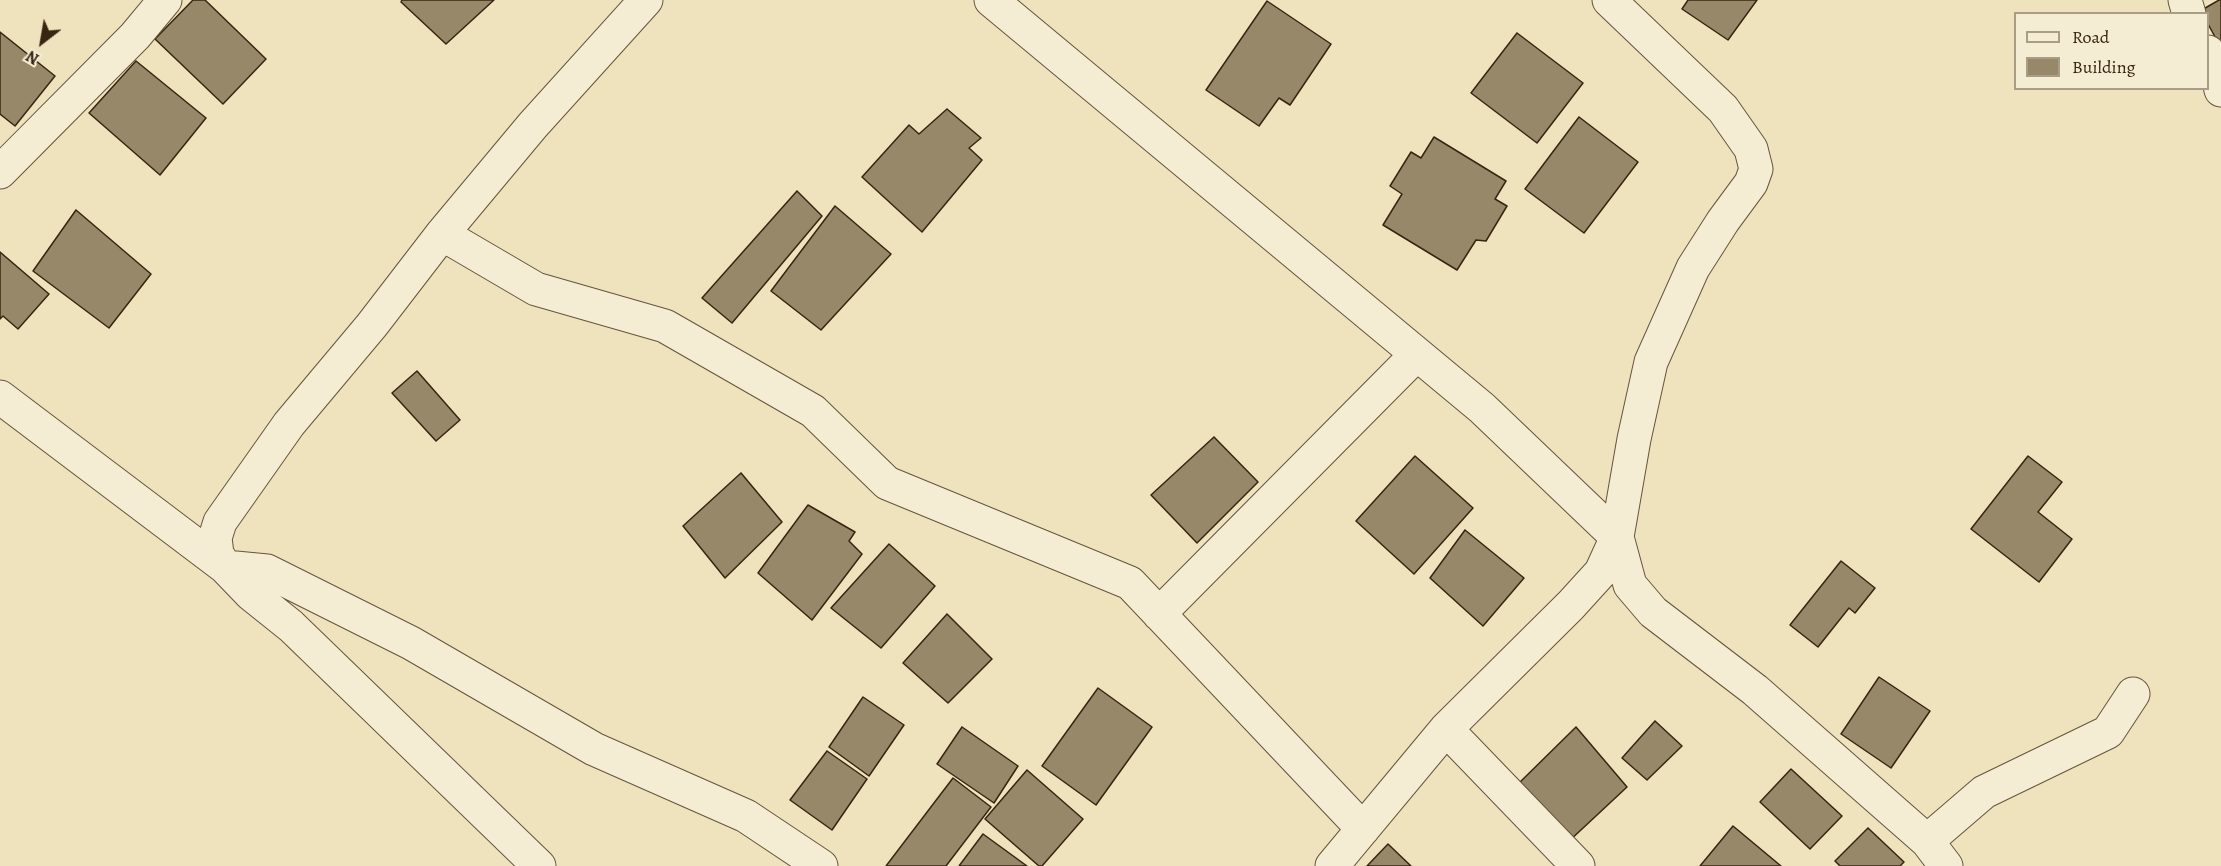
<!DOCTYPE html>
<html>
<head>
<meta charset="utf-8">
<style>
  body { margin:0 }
  #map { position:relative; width:2221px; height:866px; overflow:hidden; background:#eee3bd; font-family:Alegreya,serif }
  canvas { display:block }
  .legend { position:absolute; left:2014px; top:12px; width:195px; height:78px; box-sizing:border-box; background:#f4edd4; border:2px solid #a99d86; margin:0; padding:8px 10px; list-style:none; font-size:18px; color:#382511 }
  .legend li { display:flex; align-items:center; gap:12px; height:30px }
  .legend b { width:30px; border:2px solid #a99d86 }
  .north { position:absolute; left:12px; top:12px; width:60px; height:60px; -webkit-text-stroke:4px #f4edd4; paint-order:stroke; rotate:211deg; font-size:16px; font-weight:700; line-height:24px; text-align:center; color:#382511 }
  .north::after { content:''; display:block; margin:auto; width:21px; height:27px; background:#382511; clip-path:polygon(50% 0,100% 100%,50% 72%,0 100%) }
</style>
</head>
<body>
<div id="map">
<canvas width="2221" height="866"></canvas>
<ul class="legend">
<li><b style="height:8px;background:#f4edd4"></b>Road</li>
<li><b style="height:16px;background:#97886a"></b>Building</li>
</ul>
<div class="north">N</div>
</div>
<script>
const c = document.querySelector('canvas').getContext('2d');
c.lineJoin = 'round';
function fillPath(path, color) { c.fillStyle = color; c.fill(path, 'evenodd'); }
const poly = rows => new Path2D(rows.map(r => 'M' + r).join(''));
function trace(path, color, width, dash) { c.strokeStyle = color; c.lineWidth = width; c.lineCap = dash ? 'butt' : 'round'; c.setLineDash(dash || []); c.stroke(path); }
const building = poly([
  [193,0,205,0,266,59,223,104,155,39,193,0],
  [402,0,494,0,446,44,401,2,402,0],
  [1688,0,1757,0,1728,40,1682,9,1688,0],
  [2219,0,2221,0,2221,48,2208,24,2208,14,2202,14,2200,11,2219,0],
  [1267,1,1331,44,1290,105,1279,98,1259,126,1206,90,1267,1],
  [0,32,55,76,15,126,0,114,0,32],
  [1517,33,1583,83,1537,143,1471,93,1517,33],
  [136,61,206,118,160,175,89,113,136,61],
  [947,109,981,138,969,148,982,160,922,232,862,177,909,125,919,134,947,109],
  [1579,117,1638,162,1584,233,1525,189,1579,117],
  [1434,137,1506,181,1495,199,1507,206,1486,241,1476,240,1457,270,1383,225,1402,194,1390,186,1411,152,1421,158,1434,137],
  [797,191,822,216,732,323,702,298,797,191],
  [835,206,891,254,821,330,771,291,835,206],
  [76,210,151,274,109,328,33,271,76,210],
  [0,252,49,294,18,329,3,316,0,319,0,252],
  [417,371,460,420,436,441,392,393,417,371],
  [1214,437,1258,482,1197,543,1151,495,1214,437],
  [1415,456,1473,508,1414,574,1356,521,1415,456],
  [2028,456,2062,482,2038,512,2072,539,2039,582,1971,529,2028,456],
  [741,473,782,522,725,578,683,526,741,473],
  [808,505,855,532,849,541,862,554,812,620,758,573,808,505],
  [1465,530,1524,578,1483,626,1430,578,1465,530],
  [889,544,935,586,881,648,831,608,889,544],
  [1841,561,1875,588,1855,613,1849,608,1818,647,1790,625,1841,561],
  [947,614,992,659,948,703,903,663,947,614],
  [1879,677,1930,711,1891,768,1841,734,1879,677],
  [1098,688,1152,727,1096,805,1042,766,1098,688],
  [863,697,904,725,869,776,829,747,863,697],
  [1655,721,1682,746,1647,780,1622,758,1655,721],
  [962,727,1018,766,994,803,937,764,962,727],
  [1576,727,1627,787,1567,843,1516,786,1576,727],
  [827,751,867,779,832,830,790,800,827,751],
  [1791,769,1842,816,1810,849,1760,802,1791,769],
  [1027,770,1083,819,1042,866,1039,866,985,819,1027,770],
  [953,778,991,807,946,866,886,866,953,778],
  [1733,826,1781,866,1700,866,1733,826],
  [1868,828,1904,862,1900,866,1840,866,1835,861,1868,828],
  [983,834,1027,866,959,866,983,834],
  [1388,844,1411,866,1367,866,1388,844]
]);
const street = poly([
  [991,0,1482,408,1617,537,1630,585,1653,612,1755,690,1927,841],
  [2185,0,2189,14],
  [2208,52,2216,69,2221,90],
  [0,172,135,36,165,0],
  [442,234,536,289,665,326,813,411,887,483,1130,583,1363,829],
  [0,397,225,567,251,594,291,626,539,866],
  [225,567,217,554,215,538,220,522,289,424,372,325,442,234,533,125,646,0],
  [225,567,267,571,411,643,594,749,746,816,821,866],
  [1159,614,1417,354],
  [1446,729,1578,866],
  [1332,866,1446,729,1571,605,1601,572,1617,537,1634,439,1651,362,1693,268,1723,221,1751,183,1756,169,1751,149,1723,109,1609,0],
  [1946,866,1927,841,1984,792,2108,732,2133,694]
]);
fillPath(building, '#97886a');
trace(building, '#382511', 1.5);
trace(street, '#66543c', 35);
trace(street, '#f4edd4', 33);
</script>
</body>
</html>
